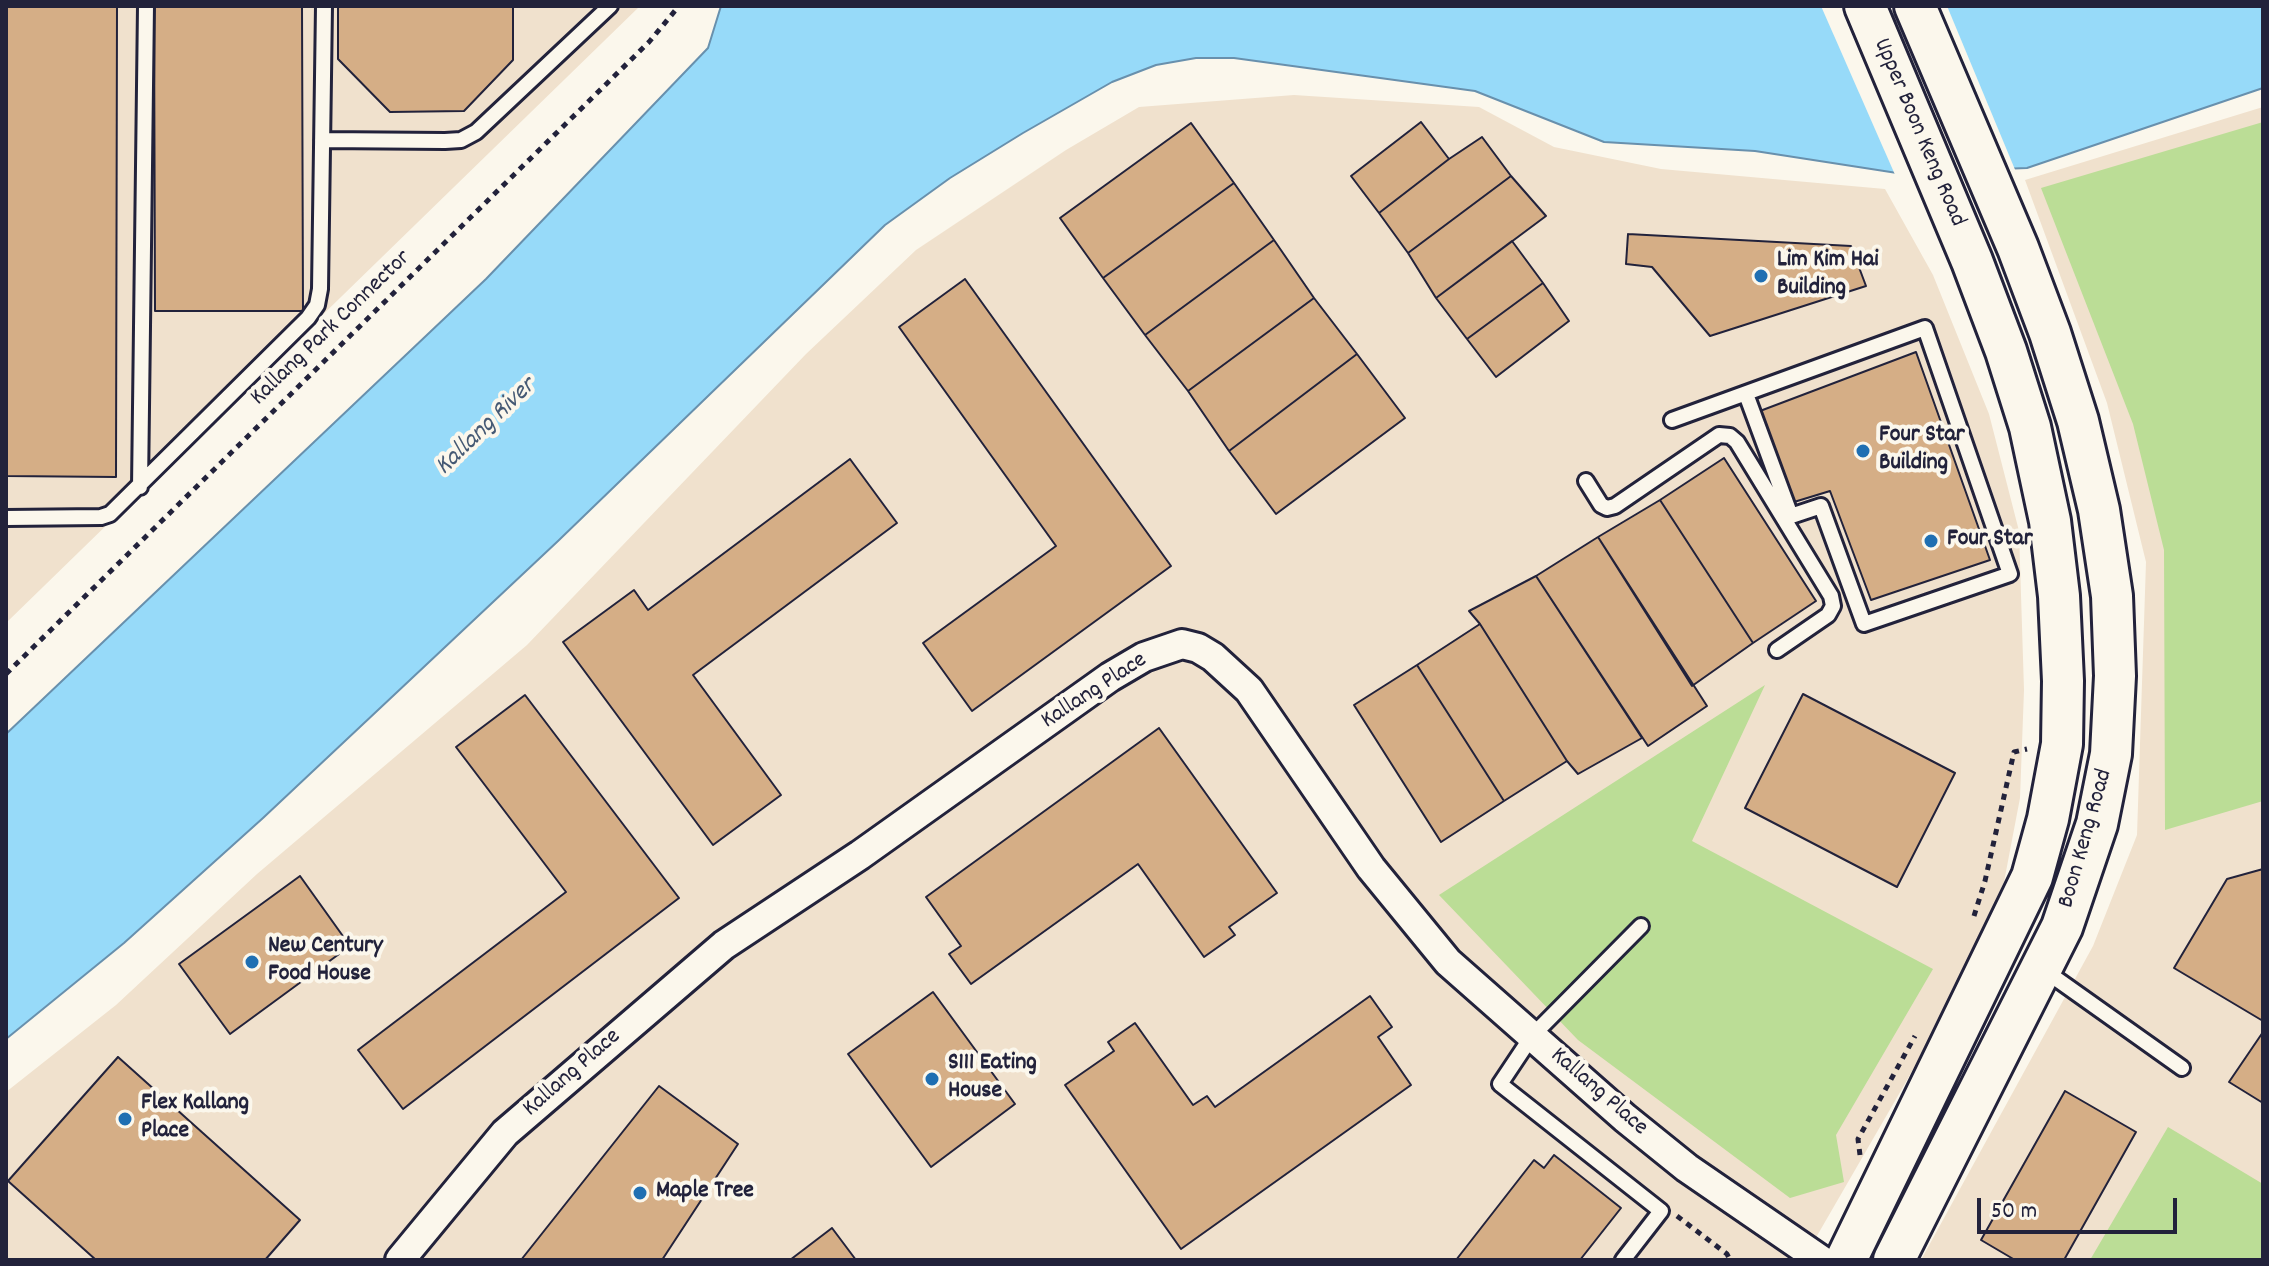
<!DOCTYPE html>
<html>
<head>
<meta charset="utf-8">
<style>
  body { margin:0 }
  #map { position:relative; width:2269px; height:1266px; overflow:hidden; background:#fbf7ec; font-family:Dekko,sans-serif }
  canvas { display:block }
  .frame { position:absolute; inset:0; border:8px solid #22223b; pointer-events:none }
  .scale { position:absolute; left:1977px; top:1198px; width:200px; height:36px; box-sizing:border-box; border:4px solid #22223b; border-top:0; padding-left:10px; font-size:24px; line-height:28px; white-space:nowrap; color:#22223b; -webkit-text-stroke:6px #fbf7ec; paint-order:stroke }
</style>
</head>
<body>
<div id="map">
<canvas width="2269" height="1266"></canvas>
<div class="frame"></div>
<div class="scale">50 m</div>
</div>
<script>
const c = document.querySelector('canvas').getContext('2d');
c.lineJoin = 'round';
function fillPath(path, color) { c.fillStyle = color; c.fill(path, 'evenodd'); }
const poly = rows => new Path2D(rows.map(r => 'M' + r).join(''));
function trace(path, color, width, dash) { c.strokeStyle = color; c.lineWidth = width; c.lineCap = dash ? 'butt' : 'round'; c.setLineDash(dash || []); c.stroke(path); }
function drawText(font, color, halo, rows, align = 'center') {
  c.font = font + ' Dekko,sans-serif'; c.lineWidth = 8; c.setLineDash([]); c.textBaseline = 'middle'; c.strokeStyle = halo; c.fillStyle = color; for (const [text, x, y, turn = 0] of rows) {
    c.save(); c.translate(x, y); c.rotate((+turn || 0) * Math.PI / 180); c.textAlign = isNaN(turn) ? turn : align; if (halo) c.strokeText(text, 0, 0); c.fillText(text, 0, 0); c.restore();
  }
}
const built = poly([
  [6,6,640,6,6,623],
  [1294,95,1479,107,1554,147,1661,169,1885,189,1933,275,1989,414,2019,531,2024,690,2020,798,2004,882,1925,1049,1803,1260,6,1260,6,1092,116,1005,257,874,527,645,806,354,916,250,1066,150,1139,107],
  [2263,107,2263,1260,1921,1260,2093,946,2137,835,2146,562,2107,403,2025,180]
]);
const green = poly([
  [2263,122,2263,801,2165,830,2164,550,2133,424,2041,188],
  [1765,685,1692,841,1933,969,1836,1135,1844,1182,1790,1198,1578,1040,1439,895],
  [2168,1127,2263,1184,2263,1260,2090,1260]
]);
const water = poly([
  [721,6,2263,6,2263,88,2027,168,1897,173,1755,151,1604,142,1475,91,1234,58,1196,58,1156,65,1112,82,1023,133,950,178,885,225,558,541,263,818,124,943,6,1039,6,734,486,279,708,48,721,6]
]);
const pier = poly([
  [1821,6,1947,6,2016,172,1896,177]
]);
const building = poly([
  [6,6,117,6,116,477,6,476,6,6],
  [154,6,302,6,303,311,155,311,154,6],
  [338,6,513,6,513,60,464,111,390,112,338,59,338,6],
  [1421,122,1449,159,1379,213,1351,176,1421,122],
  [1191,123,1234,183,1103,278,1060,218,1191,123],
  [1482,137,1511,176,1408,253,1379,213,1449,159,1482,137],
  [1511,176,1546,216,1436,298,1408,253,1511,176],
  [1234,183,1274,240,1145,335,1103,278,1234,183],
  [1628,234,1851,246,1866,286,1710,336,1652,267,1626,264,1628,234],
  [1274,240,1314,298,1188,391,1145,335,1274,240],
  [1512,241,1543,283,1467,339,1436,298,1512,241],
  [965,279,1171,566,972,711,923,643,1056,546,899,327,965,279],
  [1543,283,1569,321,1496,377,1467,339,1543,283],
  [1314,298,1357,354,1229,451,1188,391,1314,298],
  [1916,352,1990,560,1871,600,1830,491,1794,502,1760,411,1916,352],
  [1357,354,1405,418,1276,514,1229,451,1357,354],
  [1724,458,1816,601,1753,643,1660,500,1724,458],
  [850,459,897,523,693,675,781,795,713,845,563,642,634,590,648,610,850,459],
  [1660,500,1753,643,1692,686,1598,537,1660,500],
  [1598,537,1707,706,1648,746,1536,576,1598,537],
  [1536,576,1642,738,1578,774,1567,761,1480,624,1469,611,1536,576],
  [1480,624,1567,761,1504,801,1417,665,1480,624],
  [1417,665,1504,801,1441,842,1354,705,1417,665],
  [1803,694,1955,773,1897,887,1745,808,1803,694],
  [525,695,679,898,403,1109,358,1050,566,892,456,747,525,695],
  [1159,728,1277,893,1229,927,1235,935,1204,957,1138,864,971,984,949,954,961,946,926,897,1159,728],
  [2263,869,2263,1021,2174,968,2227,879,2263,869],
  [300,876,350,946,230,1034,179,964,300,876],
  [933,992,1015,1104,931,1167,848,1054,933,992],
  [1370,996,1392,1027,1378,1037,1411,1085,1181,1249,1065,1085,1114,1051,1108,1042,1135,1023,1193,1105,1207,1096,1215,1107,1370,996],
  [2263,1032,2263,1103,2229,1082,2263,1032],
  [118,1057,300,1220,265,1260,96,1260,8,1181,118,1057],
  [659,1086,738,1144,662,1260,521,1260,659,1086],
  [2065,1091,2136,1132,2064,1260,2015,1260,1981,1240,2065,1091],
  [1554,1155,1621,1208,1580,1260,1456,1260,1534,1160,1544,1168,1554,1155],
  [832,1228,856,1260,790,1260,832,1228]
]);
const path = poly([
  [6,674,649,42,679,6],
  [1974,916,1985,881,2014,752,2027,749],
  [1860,1155,1858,1139,1915,1036],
  [1677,1216,1727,1254,1730,1260]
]);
const service = poly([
  [322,140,445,141,461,140,476,132,610,6],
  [1672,420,1925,328,2010,574,1864,624,1821,506,1791,516,1746,394],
  [1586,481,1601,505,1607,508,1615,506,1719,435,1730,436,1737,442,1831,596,1833,606,1828,615,1777,650],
  [140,487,146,6],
  [6,518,101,517,110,514,308,318,317,305,320,289,324,6],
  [2044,970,2182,1068],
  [1623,1260,1661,1211,1500,1084,1532,1036,1641,926]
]);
const minor = poly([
  [400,1260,505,1133,724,945,860,855,1110,677,1144,657,1182,644,1198,648,1213,657,1249,690,1371,868,1448,962,1625,1118,1687,1168,1821,1260]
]);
const secondary = poly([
  [1846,1260,2032,877,2048,819,2062,744,2063,681,2059,596,2050,521,2030,427,2006,351,1972,261,1865,6],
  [1894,1260,2062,927,2097,824,2111,754,2115,676,2112,596,2099,510,2078,421,2050,333,2018,248,1915,6]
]);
const markers = [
  [1761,276,8,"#1f6fb2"],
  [1863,451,8,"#1f6fb2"],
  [1931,541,8,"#1f6fb2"],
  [252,962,8,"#1f6fb2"],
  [932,1079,8,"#1f6fb2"],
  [125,1119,8,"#1f6fb2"],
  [640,1193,8,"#1f6fb2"]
];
const streetNames = [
  ["Upper Boon Keng Road",1918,133,67],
  ["Kallang Park Connector",332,329,-44],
  ["Kallang Place",1095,692,-33],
  ["Boon Keng Road",2087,839,-74],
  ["Kallang Place",573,1074,-41],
  ["Kallang Place",1598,1093,41]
];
const poiNames = [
  ["Lim Kim Hai",1777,262],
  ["Building",1777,290],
  ["Four Star",1879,437],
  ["Building",1879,465],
  ["Four Star",1947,541],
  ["New Century",268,948],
  ["Food House",268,976],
  ["S111 Eating",948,1065],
  ["House",948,1093],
  ["Flex Kallang",141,1105],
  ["Place",141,1133],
  ["Maple Tree",656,1193]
];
const waterNames = [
  ["Kallang River",487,428,-44]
];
fillPath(built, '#f0e1cd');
fillPath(green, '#bbdd96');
fillPath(water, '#97daf9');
trace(water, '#6890ad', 2);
fillPath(pier, '#fbf7ec');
fillPath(building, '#d5ae86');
trace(building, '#22223b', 2);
trace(service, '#22223b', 20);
trace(minor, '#22223b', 34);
trace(secondary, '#22223b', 46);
trace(path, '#22223b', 5, [6, 6]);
trace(service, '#fbf7ec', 14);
trace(minor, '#fbf7ec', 28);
trace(secondary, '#fbf7ec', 40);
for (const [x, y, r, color] of markers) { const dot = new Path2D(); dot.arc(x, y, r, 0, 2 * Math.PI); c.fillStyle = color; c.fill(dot); trace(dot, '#fbf7ec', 3); }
drawText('24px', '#22223b', '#fbf7ec', streetNames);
drawText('bold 24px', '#22223b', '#fbf7ec', poiNames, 'left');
drawText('italic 26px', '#455974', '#fbf7ec', waterNames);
</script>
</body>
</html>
